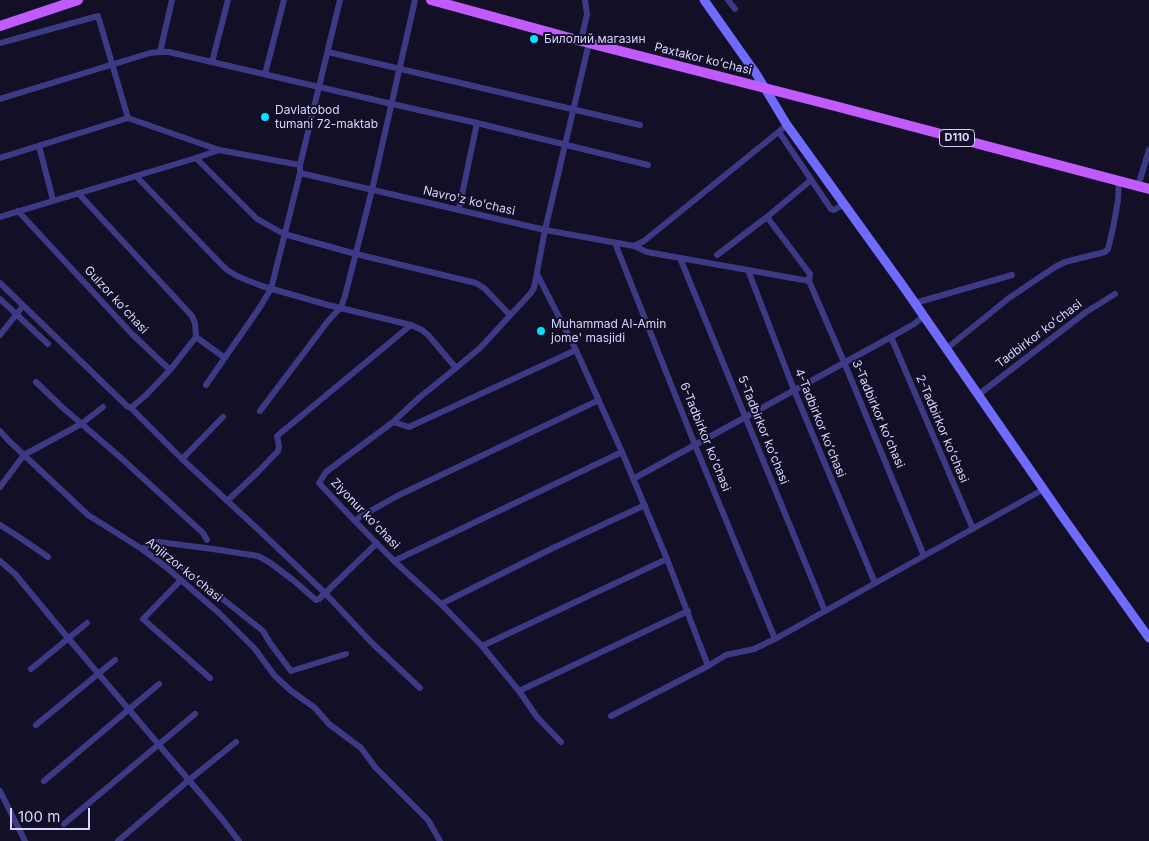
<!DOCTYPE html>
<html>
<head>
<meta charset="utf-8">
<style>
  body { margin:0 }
  #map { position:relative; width:1149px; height:841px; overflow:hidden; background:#130f26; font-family:Inter,sans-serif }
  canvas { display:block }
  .scale { position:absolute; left:10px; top:808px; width:80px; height:22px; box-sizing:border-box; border:2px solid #d9d4ff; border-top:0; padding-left:6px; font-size:15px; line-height:18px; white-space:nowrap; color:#d9d4ff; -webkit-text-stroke:4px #130f26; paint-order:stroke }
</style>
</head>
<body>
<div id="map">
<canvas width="1149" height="841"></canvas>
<div class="scale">100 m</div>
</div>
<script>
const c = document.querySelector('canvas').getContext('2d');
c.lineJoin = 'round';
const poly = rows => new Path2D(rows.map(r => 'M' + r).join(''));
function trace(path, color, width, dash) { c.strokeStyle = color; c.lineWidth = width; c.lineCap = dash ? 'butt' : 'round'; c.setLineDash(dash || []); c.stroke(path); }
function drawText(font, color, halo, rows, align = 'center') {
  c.font = font + ' Inter,sans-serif'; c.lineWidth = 4; c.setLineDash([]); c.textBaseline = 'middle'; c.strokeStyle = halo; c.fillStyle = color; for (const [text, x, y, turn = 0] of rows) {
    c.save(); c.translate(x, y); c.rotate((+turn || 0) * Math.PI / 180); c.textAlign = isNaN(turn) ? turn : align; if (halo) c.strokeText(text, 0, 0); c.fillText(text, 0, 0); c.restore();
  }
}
const minor = poly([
  [728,0,735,9],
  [581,41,587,14,585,0],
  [0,43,98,16,128,118],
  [160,52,172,0],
  [328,52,640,125],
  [212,62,228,0],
  [265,74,284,0],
  [0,99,150,53,160,52,169,52,392,104,477,123,648,165],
  [128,118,219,150,300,165],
  [779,132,831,209,834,210,844,204],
  [39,146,53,200],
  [0,158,128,118],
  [196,158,257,219,284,234,356,254,476,283,484,288,510,315],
  [300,173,545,230,634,246,647,252,809,281],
  [136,176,218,261,227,270,239,277,262,286,328,305,411,325,422,330,429,336,456,368],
  [1138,186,1149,150],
  [78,193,192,316,195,323,196,337,225,358],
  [459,209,477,123],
  [18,211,132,334,170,370,196,337],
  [0,217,196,158,219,150],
  [767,217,810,274,809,281,844,362,924,556],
  [615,243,695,445,775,639],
  [634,246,644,241,787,125],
  [717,255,767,217,811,180],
  [680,258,825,611],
  [748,270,794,390,875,583],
  [537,274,576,350,622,452,667,559,708,666],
  [0,283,127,406,131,408],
  [0,299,48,344],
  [915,303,1012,275],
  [0,335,23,306],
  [891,337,973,529],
  [946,349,1009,298,1055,267,1065,262,1105,252,1108,249,1113,228,1118,200,1119,181],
  [170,370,146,395,131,408,182,459,262,533,325,593,371,642,420,688],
  [36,382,62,407,120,457,203,533,207,540],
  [206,385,260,307,271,289,300,173,300,165,340,0],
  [978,395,1086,312,1115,294],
  [260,411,328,321,341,307,345,296,372,190,415,0],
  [393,422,409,427,576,350],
  [0,431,9,441,88,515,142,549,166,567,219,613,255,649,274,675,290,690,315,708,329,724,361,748,375,767,428,820,440,841],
  [182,459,223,417],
  [633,479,891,337,914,324,924,316],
  [0,487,24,455,81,424,103,407],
  [227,501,257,473,278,451,279,446,277,436,411,325],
  [355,521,360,517,397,496,599,400],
  [0,525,22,539,48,557],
  [156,543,165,553,263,631,270,643,291,671,346,654],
  [142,549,152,543,159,542,213,549,258,556,269,562,293,580,316,600,319,599,377,543],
  [0,561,15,574,68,638,222,819,239,841],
  [394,561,622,452],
  [181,580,143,619,210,678],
  [441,604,553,548,645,505],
  [482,646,667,559],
  [31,669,87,623],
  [519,691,688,611],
  [611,716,708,666,726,655,754,649,775,639,1044,489],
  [36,725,115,660],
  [561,742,537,717,519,691,482,646,441,604,394,561,351,517,319,483,326,472,393,422,420,397,456,368,480,348,530,294,534,288,545,230,589,43],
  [44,781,159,684],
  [0,791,25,841],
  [64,824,195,714],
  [118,841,189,780,236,742]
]);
const secondary = poly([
  [704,0,757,75,787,125,903,286,1062,516,1149,638]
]);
const primary = poly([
  [431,0,581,41,835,106,1149,189],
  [0,26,78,0]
]);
const markers = [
  [534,39,5,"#00e5ff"],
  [265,117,5,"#00e5ff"],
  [541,331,5,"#00e5ff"]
];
const shields = [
  [957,138,35]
];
const shieldNames = [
  ["D110",957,138]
];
const poiNames = [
  ["Билолий магазин",544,39],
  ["Davlatobod",275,110],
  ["tumani 72-maktab",275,124],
  ["Muhammad Al-Amin",551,324],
  ["jome' masjidi",551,338]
];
const streetNames = [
  ["Paxtakor koʻchasi",703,59,14],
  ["Navro'z ko'chasi",469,201,13],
  ["Gulzor koʻchasi",116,300,47],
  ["Tadbirkor koʻchasi",1039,334,-37],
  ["3-Tadbirkor koʻchasi",878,414,67],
  ["4-Tadbirkor koʻchasi",820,423,68],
  ["2-Tadbirkor koʻchasi",942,429,67],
  ["5-Tadbirkor koʻchasi",763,430,68],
  ["6-Tadbirkor koʻchasi",705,437,68],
  ["Ziyonur koʻchasi",365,514,46],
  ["Anjirzor koʻchasi",184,570,39]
];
trace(minor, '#3d3a85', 6);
trace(secondary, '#6f6bff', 9);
trace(primary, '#c25bff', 10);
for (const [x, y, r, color] of markers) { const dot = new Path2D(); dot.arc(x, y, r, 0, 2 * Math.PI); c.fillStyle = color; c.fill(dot); trace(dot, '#130f26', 2); }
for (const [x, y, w] of shields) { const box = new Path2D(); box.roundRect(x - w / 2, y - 8.5, w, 17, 4); c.fillStyle = '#130f26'; c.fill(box); trace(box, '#d9d4ff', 1); }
drawText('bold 11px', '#d9d4ff', null, shieldNames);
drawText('12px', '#d9d4ff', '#130f26', poiNames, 'left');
drawText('12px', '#d9d4ff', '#130f26', streetNames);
</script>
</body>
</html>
